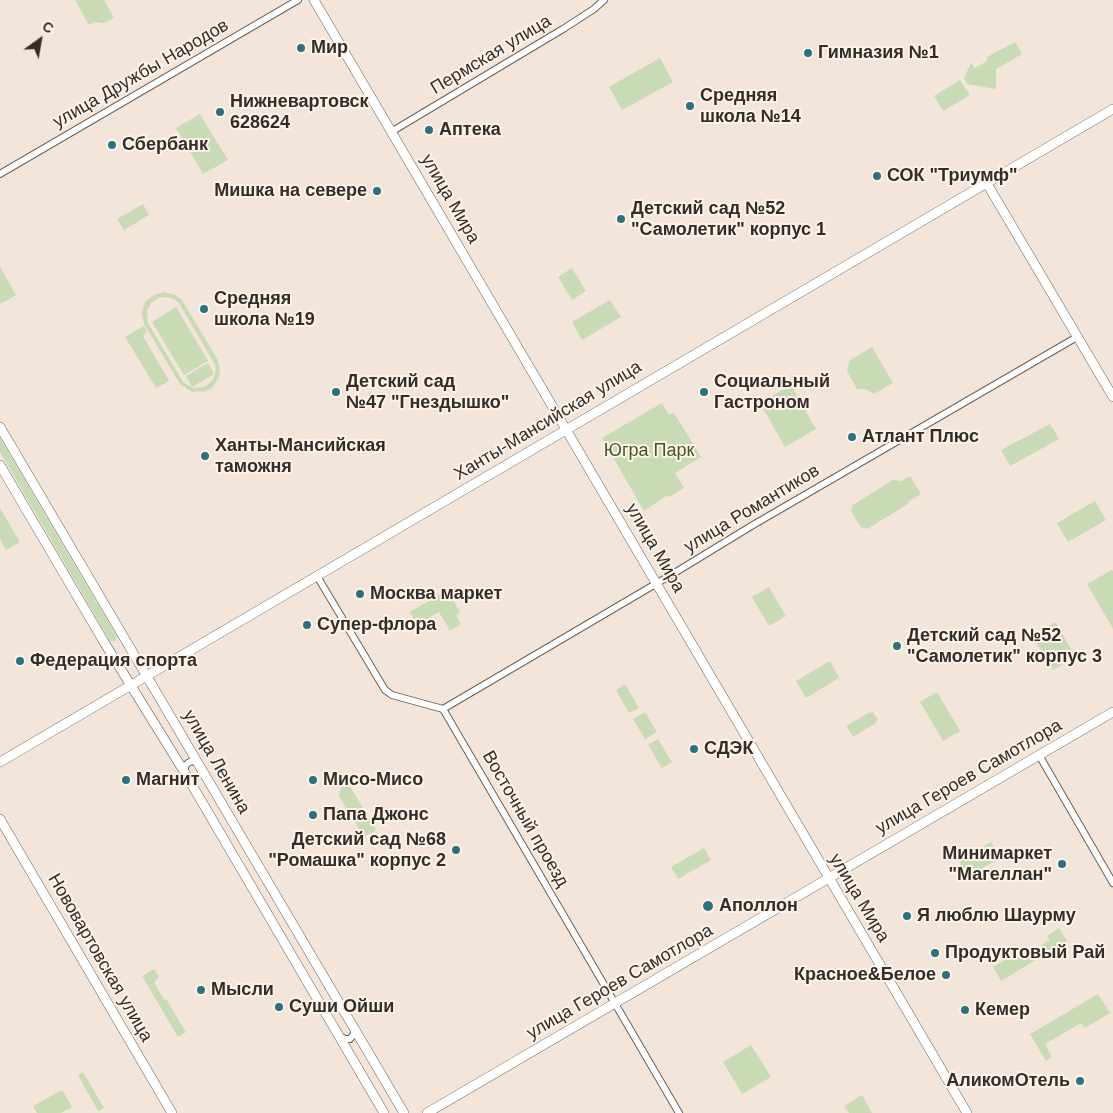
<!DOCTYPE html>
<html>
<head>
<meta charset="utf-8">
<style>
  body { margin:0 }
  #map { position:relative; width:1113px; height:1113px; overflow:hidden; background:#f3e5d9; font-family:Helvetica,sans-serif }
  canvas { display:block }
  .north { position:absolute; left:15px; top:15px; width:50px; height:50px; -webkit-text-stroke:4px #fef3e9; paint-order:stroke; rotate:32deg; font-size:14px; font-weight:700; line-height:20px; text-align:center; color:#332d29 }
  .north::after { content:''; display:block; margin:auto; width:18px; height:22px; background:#332d29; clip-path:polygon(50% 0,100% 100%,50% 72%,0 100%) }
</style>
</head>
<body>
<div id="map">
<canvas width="1113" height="1113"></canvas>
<div class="north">С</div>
</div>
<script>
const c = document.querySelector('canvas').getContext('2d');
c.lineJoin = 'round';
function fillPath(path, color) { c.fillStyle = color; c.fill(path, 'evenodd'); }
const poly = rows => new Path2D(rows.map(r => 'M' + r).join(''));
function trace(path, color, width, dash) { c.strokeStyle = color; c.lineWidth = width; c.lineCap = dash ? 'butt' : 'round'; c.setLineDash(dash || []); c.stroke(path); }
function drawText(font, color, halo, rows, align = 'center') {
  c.font = font + ' Helvetica,sans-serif'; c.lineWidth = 4; c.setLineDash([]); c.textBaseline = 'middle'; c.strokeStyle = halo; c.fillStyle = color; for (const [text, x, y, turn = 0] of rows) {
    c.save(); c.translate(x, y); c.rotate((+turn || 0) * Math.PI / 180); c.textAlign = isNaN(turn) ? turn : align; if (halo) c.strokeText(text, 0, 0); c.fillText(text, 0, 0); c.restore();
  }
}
const green = poly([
  [75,0,104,0,114,18,104,23,95,22,89,25],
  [1015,42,1022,54,996,69,996,89,967,84,964,78,971,63,975,68,987,61,987,57],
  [660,58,673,82,622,110,609,87],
  [960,80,970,95,943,111,934,96],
  [200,114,228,160,203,174,176,128],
  [143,204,149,215,124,230,117,219],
  [0,267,16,295,1,304,0,302],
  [572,268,586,291,572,300,558,277],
  [164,292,175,295,182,300,218,360,220,369,219,377,213,387,206,391,192,392,180,384,144,324,142,313,145,302,154,295],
  [167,297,174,299,179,303,214,363,216,369,214,378,210,383,204,387,193,388,183,382,148,323,147,311,151,303,158,298],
  [610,300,621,317,582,340,572,322],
  [176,307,208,361,184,375,152,322],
  [144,326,147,332,143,336,169,381,156,388,125,337],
  [872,347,893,383,874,394,866,389,857,389,847,371,850,360],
  [208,363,214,374,192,387,186,376],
  [791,385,816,429,785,447,760,403],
  [662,403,669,415,674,413,701,457,675,473,684,488,669,497,668,495,644,511,602,438],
  [1050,424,1059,439,1010,466,1001,450],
  [0,438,117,637,115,641,110,641,0,452],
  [910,476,921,494,911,500,910,499,908,504,867,529,861,527,851,511,853,505,893,480,899,481,905,491,900,482],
  [1095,501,1106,520,1068,542,1057,523],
  [0,508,20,542,6,550,0,539],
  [1112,570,1113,571,1113,629,1087,584],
  [769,587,786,616,769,626,752,597],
  [447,590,460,612,456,615,461,624,450,631,439,612,417,625,410,612],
  [1055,622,1076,657,1053,670,1032,636],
  [830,661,839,678,806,698,796,681],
  [625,684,639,708,629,713,616,690],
  [937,692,960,731,943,741,920,702],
  [645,712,657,732,645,739,633,719],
  [870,712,871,713,873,712,878,720,876,721,876,723,853,737,846,726],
  [658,739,672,762,662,768,648,745],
  [348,783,376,830,364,837,339,796,341,787],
  [991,842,1000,858,968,876,959,861],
  [704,848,711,860,678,879,671,867],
  [1059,928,1067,941,1001,981,993,967,1025,948,1029,953,1050,940,1047,936],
  [154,969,159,977,155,981,155,984,164,1000,166,999,186,1032,178,1037,142,976],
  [1098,994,1110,1013,1085,1028,1081,1023,1045,1044,1052,1057,1046,1061,1030,1034],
  [751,1045,771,1077,742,1094,723,1062],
  [83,1072,104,1108,98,1111,78,1075],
  [62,1090,72,1107,61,1113,37,1113,33,1106],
  [862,1095,872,1113,849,1113,844,1106]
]);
const minor = poly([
  [391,132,563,29,594,9,604,0],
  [0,174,298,0],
  [317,576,385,690,392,695,443,709,679,1113],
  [443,709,676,572,753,525,1077,337],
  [1039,755,1113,883],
  [185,773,185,766,188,763,192,761,198,763],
  [340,1037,346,1039,350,1039,354,1034,354,1029]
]);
const major = poly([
  [314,0,967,1113],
  [986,182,1113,397],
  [0,427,404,1113],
  [0,465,104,642,185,773,384,1113],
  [0,762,1113,109],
  [0,819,172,1113],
  [427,1113,1113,712]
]);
const markers = [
  [301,48,5,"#2b727e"],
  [808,53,5,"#2b727e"],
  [690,106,5,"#2b727e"],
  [220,112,5,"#2b727e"],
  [429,130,5,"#2b727e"],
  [112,145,5,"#2b727e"],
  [877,176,5,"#2b727e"],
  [377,191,5,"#2b727e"],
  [621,219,5,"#2b727e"],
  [204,309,5,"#2b727e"],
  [336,392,5,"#2b727e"],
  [704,392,5,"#2b727e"],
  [852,437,5,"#2b727e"],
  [205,456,5,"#2b727e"],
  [360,594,5,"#2b727e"],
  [307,625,5,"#2b727e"],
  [897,646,5,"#2b727e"],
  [20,661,5,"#2b727e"],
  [694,749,5,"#2b727e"],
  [126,780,5,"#2b727e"],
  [313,780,5,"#2b727e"],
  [313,815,5,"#2b727e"],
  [456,850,5,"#2b727e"],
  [1062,864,5,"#2b727e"],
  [708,906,6,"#2b727e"],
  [907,916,5,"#2b727e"],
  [935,953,5,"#2b727e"],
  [946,975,5,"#2b727e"],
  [201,990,5,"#2b727e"],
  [279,1007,5,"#2b727e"],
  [965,1010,5,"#2b727e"],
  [1080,1081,5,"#2b727e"]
];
const poiNames = [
  ["Мир",311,48],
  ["Гимназия №1",818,53],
  ["Средняя",700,96],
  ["школа №14",700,117],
  ["Нижневартовск",230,102],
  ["628624",230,123],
  ["Аптека",439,130],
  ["Сбербанк",122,145],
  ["СОК \"Триумф\"",887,176],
  ["Мишка на севере",367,191,"right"],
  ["Детский сад №52",631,209],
  ["\"Самолетик\" корпус 1",631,230],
  ["Средняя",214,299],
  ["школа №19",214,320],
  ["Детский сад",346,382],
  ["№47 \"Гнездышко\"",346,403],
  ["Социальный",714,382],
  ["Гастроном",714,403],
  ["Атлант Плюс",862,437],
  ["Ханты-Мансийская",215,446],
  ["таможня",215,467],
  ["Москва маркет",370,594],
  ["Супер-флора",317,625],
  ["Детский сад №52",907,636],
  ["\"Самолетик\" корпус 3",907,657],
  ["Федерация спорта",30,661],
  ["СДЭК",704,749],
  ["Магнит",136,780],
  ["Мисо-Мисо",323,780],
  ["Папа Джонс",323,815],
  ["Детский сад №68",446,840,"right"],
  ["\"Ромашка\" корпус 2",446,861,"right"],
  ["Минимаркет",1052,854,"right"],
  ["\"Магеллан\"",1052,875,"right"],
  ["Аполлон",719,906],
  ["Я люблю Шаурму",917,916],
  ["Продуктовый Рай",945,953],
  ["Красное&Белое",936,975,"right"],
  ["Мысли",211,990],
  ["Суши Ойши",289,1007],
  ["Кемер",975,1010],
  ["АликомОтель",1070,1081,"right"]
];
const streetNames = [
  ["Пермская улица",491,55,-31],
  ["улица Дружбы Народов",141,74,-30],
  ["улица Мира",450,199,60],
  ["Ханты-Мансийская улица",548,421,-31],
  ["улица Романтиков",752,509,-31],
  ["улица Мира",655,548,60],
  ["улица Ленина",216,762,60],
  ["улица Героев Самотлора",969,777,-30],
  ["Восточный проезд",525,819,60],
  ["улица Мира",859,898,59],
  ["Нововартовская улица",100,958,60],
  ["улица Героев Самотлора",620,982,-30]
];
const parkNames = [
  ["Югра Парк",649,451]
];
fillPath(green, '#c8dbb5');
trace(minor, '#6c6056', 8);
trace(major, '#6c6056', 10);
trace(minor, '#fff', 6);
trace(major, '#fff', 9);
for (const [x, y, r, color] of markers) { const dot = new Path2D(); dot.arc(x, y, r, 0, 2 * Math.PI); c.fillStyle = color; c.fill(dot); trace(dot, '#fef3e9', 2); }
drawText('bold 18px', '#332d29', '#fef3e9', poiNames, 'left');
drawText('18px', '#332d29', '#fef3e9', streetNames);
drawText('18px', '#3f581f', '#fef3e9', parkNames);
</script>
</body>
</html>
